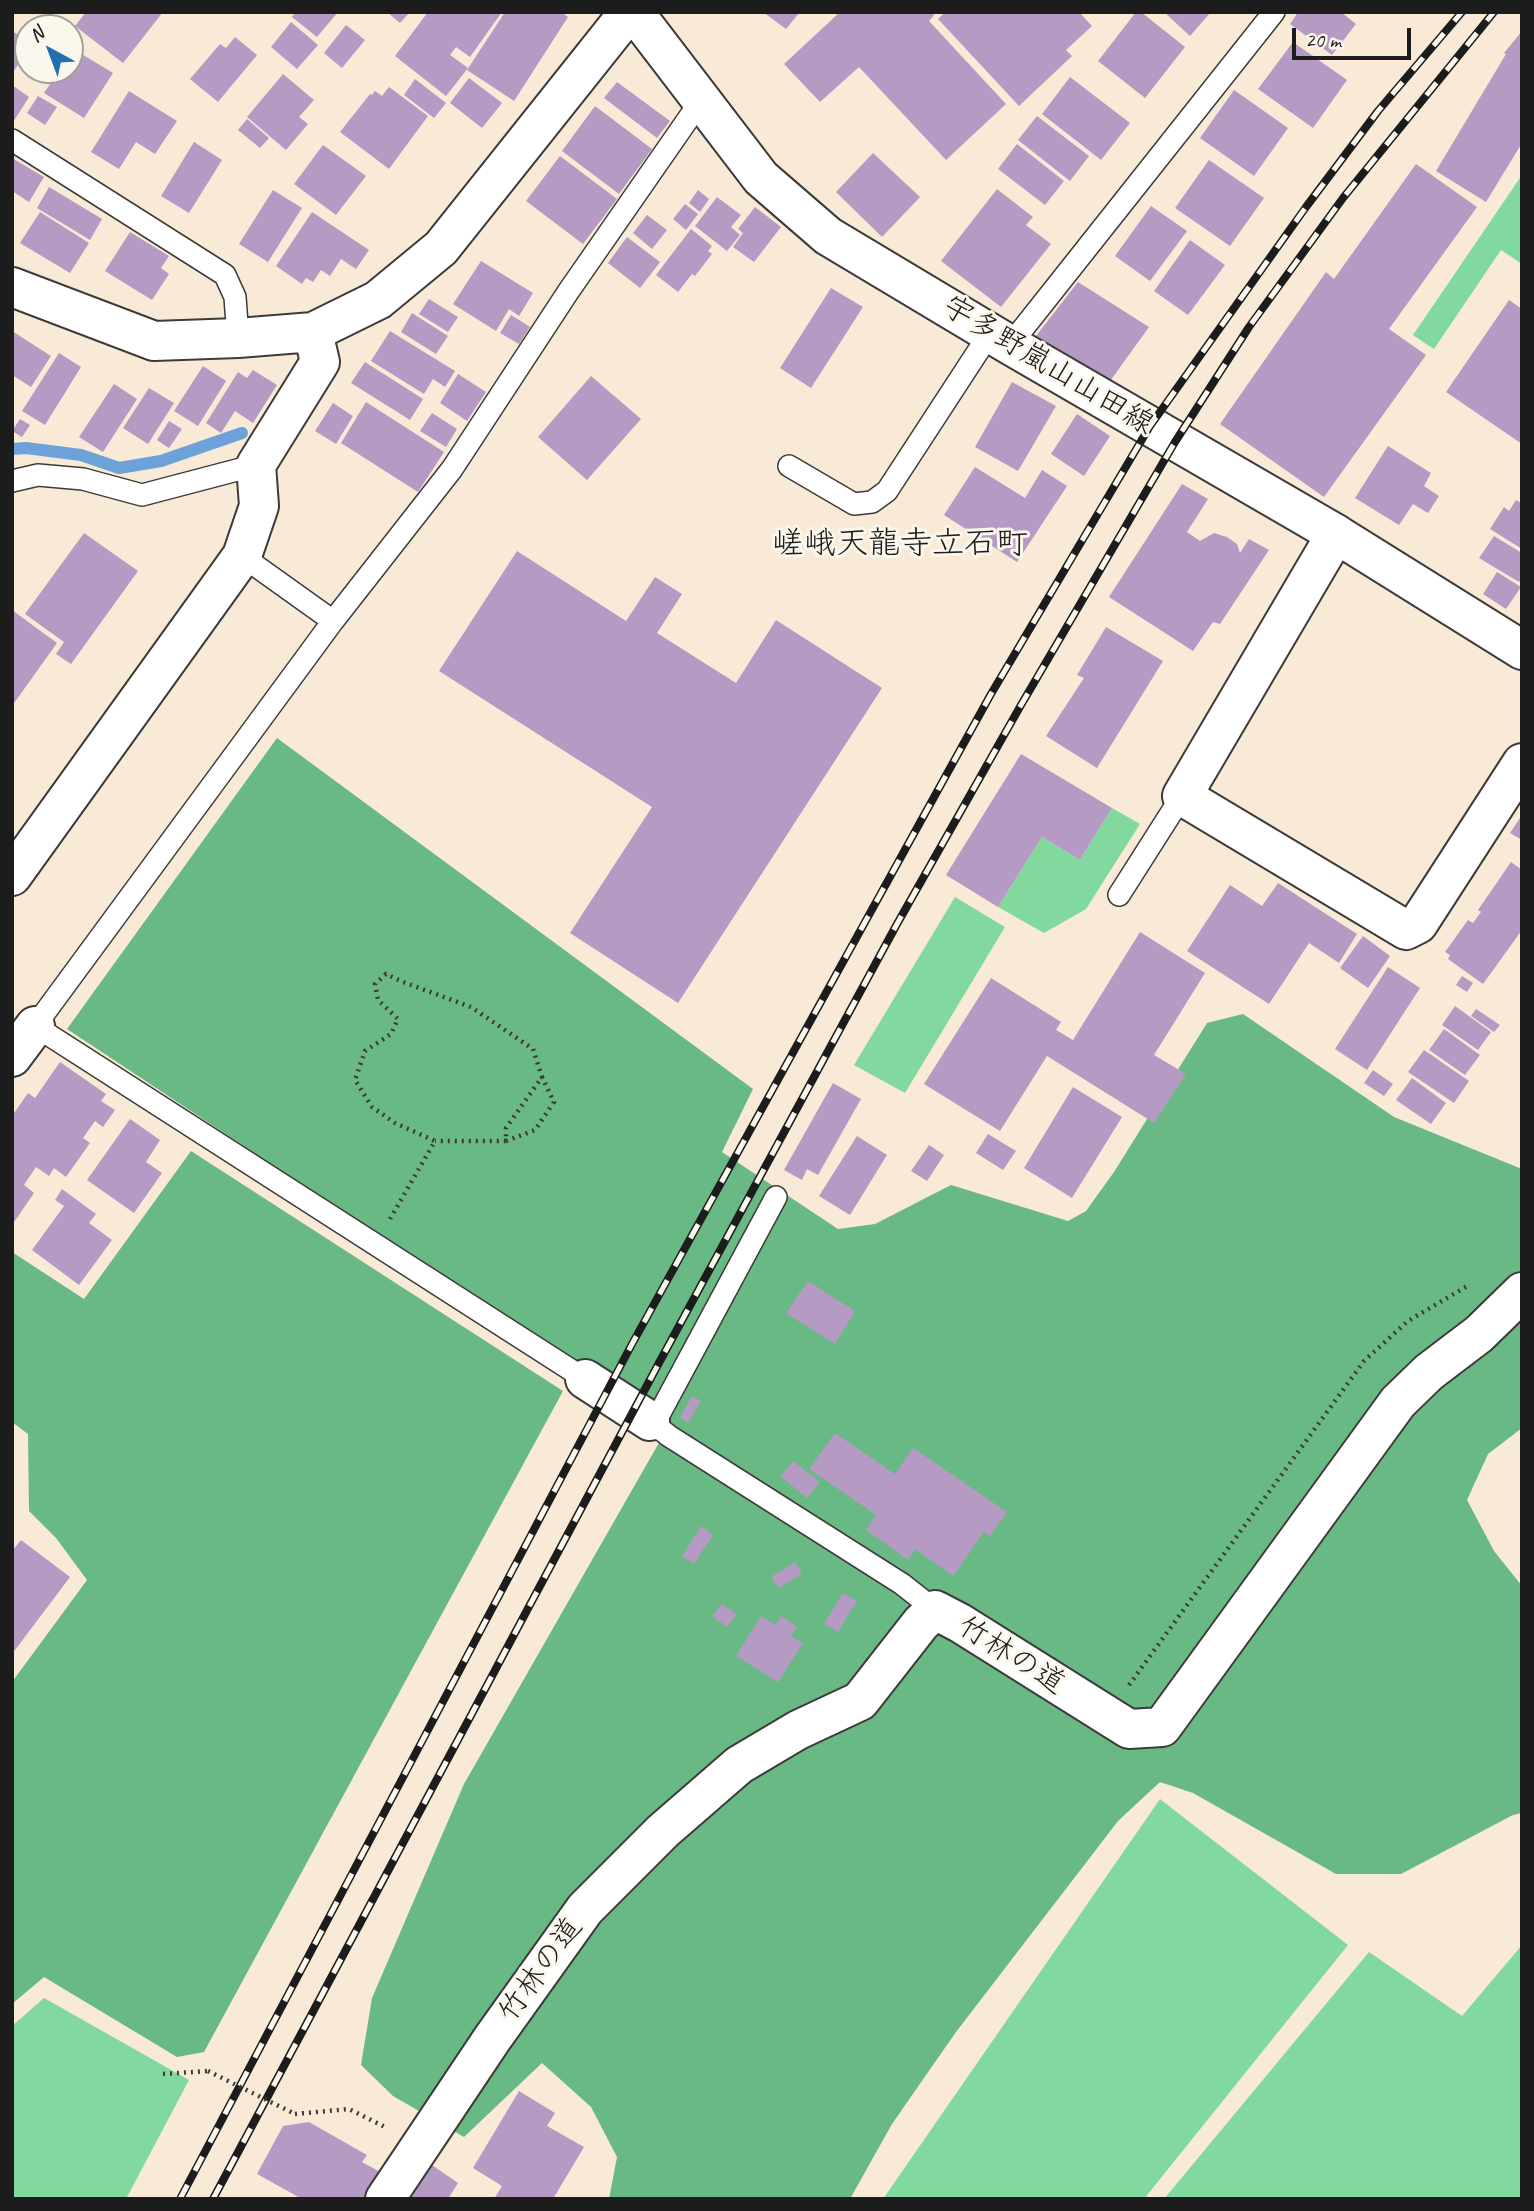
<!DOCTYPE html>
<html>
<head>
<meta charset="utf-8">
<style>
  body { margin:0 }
  #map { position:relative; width:1534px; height:2211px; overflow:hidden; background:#f8ead6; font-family:Caveat,sans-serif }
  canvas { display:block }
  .frame { position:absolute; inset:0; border:14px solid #1c1c1c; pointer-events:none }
  .north { position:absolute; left:14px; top:14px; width:70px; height:70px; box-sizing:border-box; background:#fbf7ec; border:2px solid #a29f99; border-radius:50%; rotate:319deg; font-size:19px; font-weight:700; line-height:28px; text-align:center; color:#1c1c1c }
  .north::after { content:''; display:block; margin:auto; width:24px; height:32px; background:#1f6fb2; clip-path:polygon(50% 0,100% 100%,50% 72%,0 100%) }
  .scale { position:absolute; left:1292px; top:28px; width:119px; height:32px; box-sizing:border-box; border:4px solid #1c1c1c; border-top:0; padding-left:9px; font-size:21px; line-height:24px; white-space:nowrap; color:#1c1c1c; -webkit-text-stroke:5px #fbf7ec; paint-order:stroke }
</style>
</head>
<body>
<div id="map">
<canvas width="1534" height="2211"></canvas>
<div class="frame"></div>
<div class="north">N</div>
<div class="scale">20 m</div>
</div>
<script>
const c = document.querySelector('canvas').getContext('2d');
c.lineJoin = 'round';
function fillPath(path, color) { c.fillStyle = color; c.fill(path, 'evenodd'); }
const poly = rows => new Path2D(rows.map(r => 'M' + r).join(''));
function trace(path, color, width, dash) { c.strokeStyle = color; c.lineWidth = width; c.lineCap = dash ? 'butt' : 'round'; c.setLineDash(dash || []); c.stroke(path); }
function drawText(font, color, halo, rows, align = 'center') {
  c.font = font + ' Caveat,"Klee One",sans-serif'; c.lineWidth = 6; c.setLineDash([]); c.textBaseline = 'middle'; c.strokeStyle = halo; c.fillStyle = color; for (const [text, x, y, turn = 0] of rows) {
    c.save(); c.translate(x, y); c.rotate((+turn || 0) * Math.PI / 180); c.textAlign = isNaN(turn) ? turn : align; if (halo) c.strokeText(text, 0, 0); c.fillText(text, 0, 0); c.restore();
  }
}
const green = poly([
  [1522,175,1522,264,1501,250,1434,349,1413,335],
  [1112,808,1140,824,1086,909,1044,933,998,907,1042,837,1080,860],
  [955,897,1005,927,905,1093,854,1065],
  [1160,1799,1348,1945,1144,2199,883,2199],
  [1522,1945,1522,2199,1164,2199,1369,1952,1462,2016],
  [44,1998,189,2080,126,2199,12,2199,12,2026]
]);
const forest = poly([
  [277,738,753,1089,722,1152,838,1229,875,1224,951,1185,1068,1221,1086,1211,1114,1172,1207,1023,1243,1014,1394,1117,1522,1169,1522,1428,1488,1454,1467,1500,1494,1551,1522,1586,1522,1813,1513,1815,1401,1874,1336,1874,1193,1793,1160,1782,1118,1821,956,2032,892,2124,850,2199,609,2199,617,2157,591,2107,542,2063,464,2137,393,2096,361,2065,372,1998,464,1784,668,1427,67,1029],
  [191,1151,563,1391,204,2052,177,2057,44,1977,12,2004,12,1682,87,1580,56,1538,29,1511,28,1434,12,1422,12,1252,84,1299]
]);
const stream = poly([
  [12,449,26,448,81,455,119,468,161,461,242,433]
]);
const building = poly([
  [86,12,163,12,123,63,75,26],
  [296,12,338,12,317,37,292,17],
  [387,12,410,12,400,23],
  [428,12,502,12,470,57,456,47,450,55,468,68,446,96,395,56],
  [505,12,561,12,568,17,514,101,467,70],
  [763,12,800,12,786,29],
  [840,12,932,12,934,15,929,21,1006,104,946,160,859,67,820,102,784,64],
  [945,12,1079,12,1092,26,1066,50,1072,56,1019,106,938,19],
  [1136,12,1141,12,1185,47,1145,98,1098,61],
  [1164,12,1211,12,1190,36],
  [1298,12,1341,12,1356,24,1332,55,1290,24],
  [291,22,318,45,297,69,271,47],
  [346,25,365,40,342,68,324,53],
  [12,31,28,41,28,49,12,74],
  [1522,31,1522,143,1486,202,1436,171,1506,54,1504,53],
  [235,37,257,55,218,102,190,79,220,44,226,48],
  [1293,42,1347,80,1313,128,1258,89],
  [70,47,113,73,84,118,44,93,56,75,52,72,54,70,70,70],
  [283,74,314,100,299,117,308,124,286,150,247,117],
  [1070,77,1130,123,1101,160,1042,114],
  [469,78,502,103,482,128,450,103],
  [415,79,446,103,434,118,404,95],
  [617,82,670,121,657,138,604,98],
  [12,85,29,97,12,124],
  [389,87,428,116,389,169,340,132,370,94,372,95,375,91,382,96],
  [1234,90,1288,128,1254,176,1200,138],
  [129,91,177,121,155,154,136,142,119,169,91,152],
  [38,96,57,107,45,125,27,113],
  [595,106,652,149,619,194,562,151],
  [1037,116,1089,156,1070,181,1018,140],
  [247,119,269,138,260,148,238,130],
  [194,142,222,160,189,213,161,196],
  [1017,144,1064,181,1045,205,998,169],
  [323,145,366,176,336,215,294,184],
  [873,153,920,197,882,237,836,192],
  [560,156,617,199,583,244,526,201],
  [12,158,44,177,29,202,12,191],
  [1209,160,1264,198,1230,246,1175,208],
  [1416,164,1477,207,1389,329,1426,355,1324,497,1220,424,1326,272,1334,279],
  [49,187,102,219,90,240,37,208],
  [997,189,1033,217,1026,225,1051,244,1001,307,941,261],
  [273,190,302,208,268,262,239,244],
  [698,190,709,199,700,212,689,203],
  [717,197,741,215,731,227,740,235,727,251,695,226],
  [685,204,698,214,686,230,673,219],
  [1151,206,1187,231,1150,281,1115,256],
  [755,207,781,227,754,262,733,247,743,233,738,229],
  [40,212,89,243,70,273,20,243],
  [312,212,369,250,356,269,341,259,330,276,321,270,313,282,306,278,302,284,276,266],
  [647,215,667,230,652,249,633,233],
  [691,229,712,246,708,251,712,254,695,276,692,274,678,292,656,275],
  [130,232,169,256,161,268,169,274,152,300,105,271],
  [627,237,660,262,640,288,608,263],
  [1190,240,1225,265,1188,315,1154,291],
  [481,261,533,293,519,316,509,309,496,331,453,304],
  [1078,282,1149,327,1108,384,1032,341],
  [831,288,863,307,811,388,780,368],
  [429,299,458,317,448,332,419,314],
  [1509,300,1522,309,1522,444,1446,392],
  [412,313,448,336,436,354,401,332],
  [511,315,530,327,519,344,500,333],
  [12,331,51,356,31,387,12,375],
  [390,331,455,371,445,387,433,379,424,394,371,361],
  [59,353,81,367,45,425,22,411],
  [365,362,423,399,410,420,351,383],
  [203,366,226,381,198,426,174,411],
  [253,370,277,385,253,423,235,411,221,433,206,423,238,372,247,378],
  [458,374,486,392,467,421,440,403],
  [591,376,641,419,587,480,538,437],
  [1012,382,1056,406,1018,471,975,447],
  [114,384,137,399,103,452,79,437],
  [149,388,174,403,148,444,123,428],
  [366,402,444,452,418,492,341,443],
  [333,403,353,416,336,444,315,431],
  [432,413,457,429,446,447,420,431],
  [1077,414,1110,436,1084,476,1051,454],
  [20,419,30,425,22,437,12,431],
  [169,421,182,429,169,448,157,440],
  [1388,446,1431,473,1424,486,1439,496,1428,513,1413,504,1399,525,1355,498],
  [975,467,1025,498,1042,470,1067,486,1017,562,944,515],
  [1182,484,1208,499,1187,532,1200,541,1214,533,1227,537,1237,544,1240,553,1249,539,1269,550,1220,624,1213,622,1193,651,1109,597],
  [1516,500,1522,503,1522,549,1490,529,1504,507,1509,511],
  [84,533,138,571,71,664,56,654,64,642,25,614],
  [1494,536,1522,553,1522,577,1519,582,1479,558],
  [517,551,626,621,655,577,682,594,657,633,736,683,776,620,882,688,678,1003,570,933,652,807,439,671],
  [1497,572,1521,587,1506,609,1483,594],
  [12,610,57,643,12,706],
  [1106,627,1163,661,1097,768,1046,736,1084,678,1077,675],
  [1021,754,1112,808,1080,860,1042,837,998,907,946,875],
  [1522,815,1522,840,1510,833],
  [1511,862,1522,870,1522,930,1483,984,1448,959,1450,955,1445,952,1468,920,1473,923,1481,912,1478,910],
  [1278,883,1357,934,1339,963,1309,943,1269,1004,1187,951,1230,885,1262,906],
  [1140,932,1205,973,1154,1055,1186,1074,1154,1123,1047,1056,1000,1131,924,1084,991,978,1061,1022,1056,1030,1073,1040],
  [1363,936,1390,956,1368,988,1340,968],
  [1388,967,1420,988,1367,1070,1335,1049],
  [1462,976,1473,983,1467,992,1456,985],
  [1455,1006,1491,1032,1478,1050,1442,1025],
  [1476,1009,1500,1025,1494,1032,1471,1016],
  [1444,1029,1480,1055,1465,1075,1429,1050],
  [1424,1050,1469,1081,1454,1103,1408,1072],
  [60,1062,106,1094,101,1101,115,1110,103,1127,95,1121,83,1138,90,1143,66,1177,54,1168,49,1176,36,1167,24,1185,34,1193,12,1225,12,1116,28,1093,35,1098],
  [1373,1070,1393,1084,1384,1096,1364,1083],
  [1412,1078,1446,1103,1431,1124,1396,1100],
  [833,1083,861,1099,818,1175,807,1169,802,1180,784,1170],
  [1073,1087,1122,1117,1072,1198,1024,1168],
  [130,1119,160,1140,146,1162,162,1173,134,1213,87,1180],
  [988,1134,1016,1151,1003,1170,976,1153],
  [857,1136,887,1155,850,1215,819,1196],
  [929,1145,944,1155,927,1181,911,1171],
  [62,1189,96,1214,89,1223,112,1240,79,1285,32,1250,64,1206,55,1200],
  [808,1281,855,1311,835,1344,786,1313],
  [692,1396,701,1401,688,1423,680,1417],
  [835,1433,895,1474,913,1448,1007,1512,990,1536,984,1532,953,1576,915,1549,908,1560,866,1530,876,1515,809,1469],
  [793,1461,820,1482,807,1498,780,1476],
  [701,1526,713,1535,694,1564,682,1556],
  [21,1540,70,1577,12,1654,12,1551],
  [795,1562,802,1574,779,1588,771,1577],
  [843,1593,857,1601,838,1632,824,1624],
  [722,1604,737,1614,727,1627,712,1616],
  [761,1616,775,1625,781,1616,797,1627,791,1636,803,1643,778,1682,736,1656],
  [519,2091,555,2113,547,2126,584,2147,553,2199,494,2199,502,2186,473,2168],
  [309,2122,367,2155,362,2162,382,2173,367,2199,302,2199,257,2174,283,2126],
  [432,2165,458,2183,448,2199,410,2199]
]);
const path = poly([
  [506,1141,535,1130,554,1102,542,1077],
  [390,1219,435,1141,395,1123,372,1107,355,1080,365,1051,391,1034,398,1019,378,1000,375,984,386,974,403,982,471,1007,533,1049,542,1077,506,1128,506,1141,435,1141],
  [1129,1685,1364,1361,1408,1321,1469,1285],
  [163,2074,208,2071],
  [295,2114,349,2109,385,2127]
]);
const lane = poly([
  [12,140,225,275,235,297,238,338],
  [1010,345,1274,12],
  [789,466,854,504,872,502,887,491,990,333],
  [12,481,38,475,83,479,142,495,256,465],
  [242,556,333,621],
  [1119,895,1182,796],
  [585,1379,35,1026,333,621,452,469,568,292,702,99],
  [650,1421,669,1436,902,1584,935,1610],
  [654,1424,776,1197]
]);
const street = poly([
  [12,287,154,341,238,338,313,332,378,300,441,248,629,12],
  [1336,534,1182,796,1406,930,1418,924,1522,763],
  [12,876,242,556,259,506,256,465,320,362,313,332],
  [12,1057,35,1026],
  [585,1379,650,1421],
  [385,2199,492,2039,585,1909,663,1831,739,1765,798,1730,860,1701,921,1623,935,1610,960,1623,1129,1729,1162,1727,1398,1402,1429,1372,1479,1334,1522,1292]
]);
const primary = poly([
  [634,12,761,178,828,236,1010,345,1336,534,1522,650]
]);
const rail = poly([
  [180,2199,632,1344,991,694,1150,426,1306,207,1378,111,1462,12],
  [213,2199,660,1361,897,924,1021,705,1175,442,1249,327,1343,198,1494,12]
]);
const pathBridge = poly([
  [208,2071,295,2114]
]);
const streetNames = [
  ["宇多野嵐山山田線",1048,366,31],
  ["竹林の道",1011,1656,32],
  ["竹林の道",541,1970,-54]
];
const neighbourhoodNames = [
  ["嵯峨天龍寺立石町",900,545]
];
fillPath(green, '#82d99e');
fillPath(forest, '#69b985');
trace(stream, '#6da1d9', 12);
fillPath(building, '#b59ac4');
trace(lane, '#3d3b38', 24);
trace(street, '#3d3b38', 42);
trace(primary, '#3d3b38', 42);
trace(path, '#3d3b38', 4.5, [2, 5]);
trace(lane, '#fff', 21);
trace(street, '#fff', 38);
trace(primary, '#fff', 38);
trace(rail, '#1c1c1c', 8);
trace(rail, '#fbf7ec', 5, [16]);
trace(pathBridge, '#3d3b38', 4.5, [2, 5]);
drawText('30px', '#1c1c1c', '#fbf7ec', streetNames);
drawText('32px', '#1c1c1c', '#fbf7ec', neighbourhoodNames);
</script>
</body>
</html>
